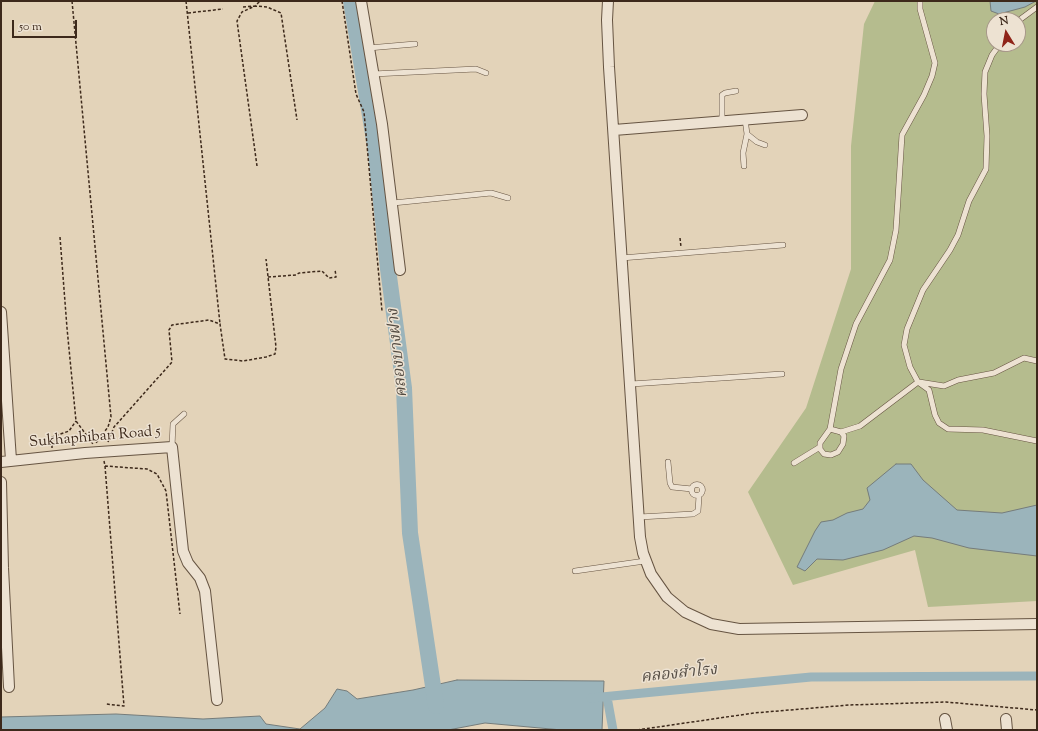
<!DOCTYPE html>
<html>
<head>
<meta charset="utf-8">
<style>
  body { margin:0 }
  #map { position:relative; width:1038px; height:731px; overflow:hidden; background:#e3d3b9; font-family:"Sorts Mill Goudy",serif }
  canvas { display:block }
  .frame { position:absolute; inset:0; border:2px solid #3d291b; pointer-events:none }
  .north { position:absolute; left:986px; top:12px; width:40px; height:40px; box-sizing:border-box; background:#ede2d2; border:1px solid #a79889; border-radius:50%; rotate:350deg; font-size:11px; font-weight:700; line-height:16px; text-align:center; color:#3d291b }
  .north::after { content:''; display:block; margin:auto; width:14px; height:18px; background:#8f2418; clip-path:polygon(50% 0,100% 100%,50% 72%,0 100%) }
  .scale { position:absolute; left:12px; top:20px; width:65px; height:18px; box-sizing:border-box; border:2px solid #3d291b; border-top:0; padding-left:5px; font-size:12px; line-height:14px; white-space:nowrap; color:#3d291b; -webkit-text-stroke:3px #ede2d2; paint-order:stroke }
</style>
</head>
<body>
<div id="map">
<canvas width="1038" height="731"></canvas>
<div class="frame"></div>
<div class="north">N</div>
<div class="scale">50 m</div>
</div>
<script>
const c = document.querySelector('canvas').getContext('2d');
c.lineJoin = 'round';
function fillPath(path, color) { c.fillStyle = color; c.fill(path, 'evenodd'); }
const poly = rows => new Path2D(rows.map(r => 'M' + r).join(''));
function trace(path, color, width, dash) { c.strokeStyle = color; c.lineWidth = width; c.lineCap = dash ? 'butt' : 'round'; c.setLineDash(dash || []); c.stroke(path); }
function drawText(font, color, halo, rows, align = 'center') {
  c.font = font + ' "Sorts Mill Goudy","Noto Serif Thai",serif'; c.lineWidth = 3; c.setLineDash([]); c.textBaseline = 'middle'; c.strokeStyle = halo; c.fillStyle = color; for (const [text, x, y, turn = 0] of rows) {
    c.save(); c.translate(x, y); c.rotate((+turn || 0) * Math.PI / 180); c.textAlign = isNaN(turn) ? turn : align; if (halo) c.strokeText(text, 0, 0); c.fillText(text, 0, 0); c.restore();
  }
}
const green = poly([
  [875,1,1037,1,1037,601,928,607,915,550,793,585,748,492,806,408,851,269,851,146,864,24],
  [994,20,1018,20,1018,44,994,44]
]);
const water = poly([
  [990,1,1036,1,1025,7,999,14,991,11,990,1],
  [896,464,911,464,923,480,957,510,1002,513,1037,505,1037,556,969,548,932,538,914,536,883,550,843,560,817,559,805,571,797,567,815,531,821,522,833,520,847,513,863,509,870,500,867,488,896,464],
  [457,680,604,681,602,730,562,730,485,723,448,730,1,730,1,717,116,714,203,719,260,716,266,724,300,729,325,708,337,689,347,691,357,699,413,690,457,680]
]);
const canal = poly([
  [607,697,613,730],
  [591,698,811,677,1037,676]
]);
const river = poly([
  [351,1,375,146,388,269,404,388,410,533,436,706]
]);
const path = poly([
  [72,1,111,417,108,427,96,443],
  [186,1,220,324],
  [233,1,233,2],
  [342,1,356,94,364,112,382,311],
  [243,7,255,6,260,1],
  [188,13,223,9],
  [257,166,237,21,242,12,255,6,267,7,281,13,297,120],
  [60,237,67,328,76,421,93,444],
  [680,238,681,247],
  [268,277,296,275,299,273,322,271,329,278,336,277,335,269],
  [108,442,114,427,172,362,169,330,172,325,209,320,220,324,225,359,243,361,266,357,275,354,276,347,266,259],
  [52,448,52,437,69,431,76,421],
  [104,461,105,466,147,469,157,474,166,491,180,614],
  [105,466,124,706,106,704],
  [637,730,754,713,849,705,946,702,1037,710]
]);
const lane = poly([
  [1018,21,1037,7],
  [1000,44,992,55,985,72,984,94,987,136,986,169,969,201,958,235,950,250,923,290,907,329,904,345,910,367,918,382,929,390,935,415,939,423,948,429,983,430,1037,441],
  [368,48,415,44],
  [373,74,476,69,486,73],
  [722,121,722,95,725,93,736,91],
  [747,134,757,142,765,145],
  [744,166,743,153,747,134,745,119],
  [393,203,491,193,508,198],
  [621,258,783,245],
  [919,382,944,386,958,380,994,373,1024,358,1037,361],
  [631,384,782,374],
  [830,429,841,432,844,436,843,444,838,452,831,455,824,454,820,449,820,443,830,429,841,369,856,324,890,260,896,230,902,135,924,95,932,76,935,63,920,9,920,1],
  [841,432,860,426,918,382],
  [172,447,173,424,184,414],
  [668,462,670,483,672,487,692,489],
  [794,463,820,447],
  '691.5 490a5.5 5.5 0 1 1 11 0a5.5 5.5 0 1 1-11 0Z',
  [639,517,693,514,698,511,699,496],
  [575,571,645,561]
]);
const street = poly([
  [361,1,382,124,400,270],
  [608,1,607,20,609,67,640,537,643,553,651,574,667,597,685,612,711,624,739,629,1037,624],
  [614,130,802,115],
  [1,312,11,460],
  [1,462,85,453,172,447,183,551,188,563,200,578,205,591,217,700],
  [1,482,3,568,9,687],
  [945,719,947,730],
  [1006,719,1007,730]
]);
const streetNames = [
  ["Sukhaphiban Road 5",95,438,-5]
];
const waterNames = [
  ["คลองบางฝาง",399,353,-96],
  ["คลองสำโรง",679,675,-6]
];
fillPath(green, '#b5bc8e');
fillPath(water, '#9bb4bb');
trace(water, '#757c7b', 1);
trace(canal, '#9bb4bb', 9);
trace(river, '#9bb4bb', 16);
trace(lane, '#665442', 6);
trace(street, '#665442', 12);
trace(path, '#3d291b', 1.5, [3, 2]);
trace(lane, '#ede2d2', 5);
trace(street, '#ede2d2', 10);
drawText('15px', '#3d291b', '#ede2d2', streetNames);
drawText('italic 16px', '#544c43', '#ede2d2', waterNames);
</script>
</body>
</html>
